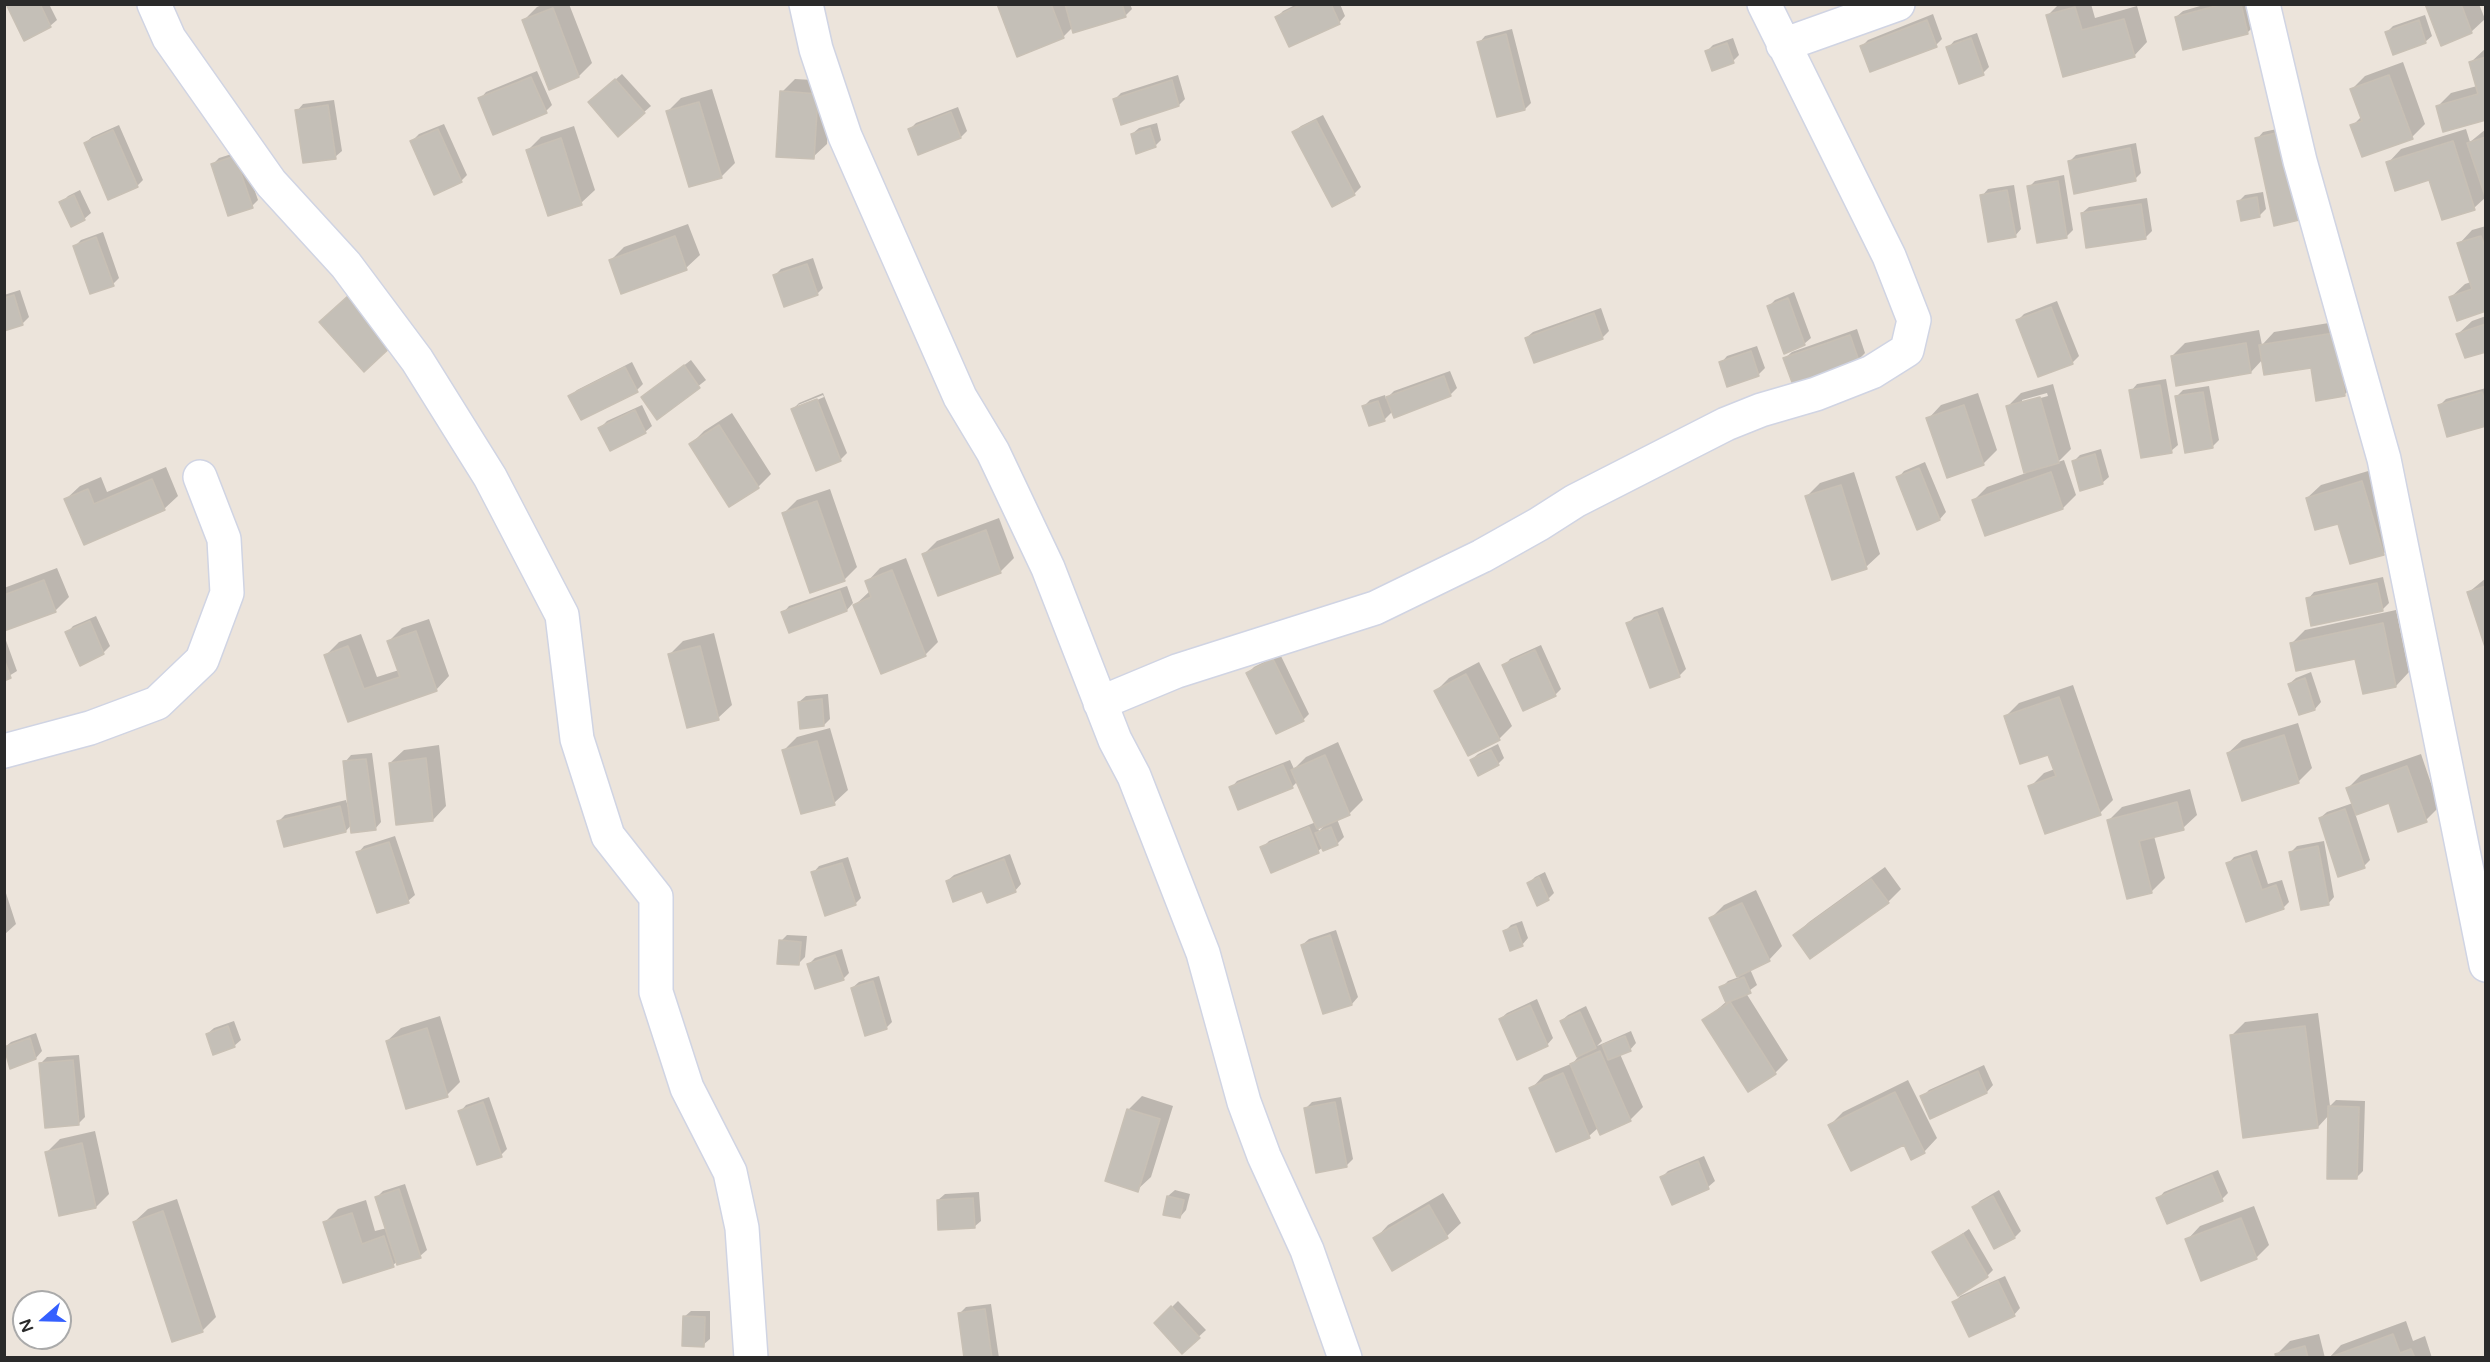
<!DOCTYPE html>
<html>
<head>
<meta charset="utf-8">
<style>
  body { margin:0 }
  #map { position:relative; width:2490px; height:1362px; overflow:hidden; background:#ece4db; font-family:"Varela Round",sans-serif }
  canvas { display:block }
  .frame { position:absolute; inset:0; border:6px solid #2a2a2a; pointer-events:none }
  .north { position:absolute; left:12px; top:1290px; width:60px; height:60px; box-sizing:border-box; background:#fff; border:2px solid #aaa; border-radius:50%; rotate:250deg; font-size:16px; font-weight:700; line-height:24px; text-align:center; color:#2a2a2a }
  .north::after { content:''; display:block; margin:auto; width:21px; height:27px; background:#3560ff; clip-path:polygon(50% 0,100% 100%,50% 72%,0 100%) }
</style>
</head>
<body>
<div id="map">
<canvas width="2490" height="1362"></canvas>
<div class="frame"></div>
<div class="north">N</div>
</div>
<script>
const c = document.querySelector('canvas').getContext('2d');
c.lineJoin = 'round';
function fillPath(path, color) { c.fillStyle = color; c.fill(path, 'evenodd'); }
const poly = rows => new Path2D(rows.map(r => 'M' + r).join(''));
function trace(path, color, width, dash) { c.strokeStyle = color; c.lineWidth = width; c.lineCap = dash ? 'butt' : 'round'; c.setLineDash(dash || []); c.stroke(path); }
const shadow = poly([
  [8,4,49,4,57,20,50,26],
  [544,4,569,4,592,63,579,76,523,21,537,7],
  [998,4,1130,4,1132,9,1125,16,1073,27,1063,37],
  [1297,4,1340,4,1345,16,1339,23,1277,17,1283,11],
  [2059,4,2091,4,2095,18,2137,6,2147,42,2134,56,2048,15],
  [2207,4,2248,4,2253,27,2247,33,2176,17,2183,11],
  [2427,4,2479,4,2485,19,2471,32],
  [1933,14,1942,39,1936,45,1862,46,1868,40],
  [2425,15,2432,36,2425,42,2387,32,2393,26],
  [1512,29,1531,103,1525,109,1479,43,1485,36],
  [1977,33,1989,67,1983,73,1948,48,1954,41],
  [1733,38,1739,55,1733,61,1706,52,1713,45],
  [2486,48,2486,118,2438,106,2451,93,2477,86,2471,62],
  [2403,62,2425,124,2412,137,2352,126,2362,116,2352,89,2365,76],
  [537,71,552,105,546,111,480,99,486,92],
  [622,74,651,106,618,135,596,96],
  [1178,75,1185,99,1179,105,1114,100,1121,93],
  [795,79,831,81,827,144,813,157,782,92],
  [712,89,735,163,721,177,668,111,681,98],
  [334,100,342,151,335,157,297,111,303,104],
  [958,107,967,131,961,137,910,129,916,123],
  [1323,115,1361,187,1354,194,1332,205,1294,132,1301,126],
  [1157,123,1161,140,1155,146,1132,134,1139,128],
  [444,124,467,175,461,181,412,141,419,134],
  [119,125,143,180,137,186,85,143,92,137],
  [574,126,595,190,581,203,549,214,528,150,541,137],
  [2286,127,2304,213,2298,219,2257,139,2263,132],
  [2466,129,2470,142,2486,129,2486,197,2474,208,2430,179,2388,163,2401,149],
  [2136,143,2141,173,2135,179,2069,162,2076,155],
  [241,151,258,200,252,206,213,164,219,158],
  [2064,175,2073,230,2067,236,2029,187,2035,181],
  [2014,185,2021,229,2015,236,1982,196,1988,189],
  [80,190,91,213,84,219,61,203,68,196],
  [2263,192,2266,209,2260,215,2239,201,2245,195],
  [2147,198,2152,231,2146,237,2082,213,2089,207],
  [688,224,700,255,686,268,611,260,624,247],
  [2486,226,2486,310,2451,297,2465,284,2471,282,2459,244,2472,230],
  [103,232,119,278,113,284,75,246,81,240],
  [813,258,823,288,817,294,774,276,781,269],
  [20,290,29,317,22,324,4,329,4,295],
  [1794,292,1811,338,1804,344,1769,306,1775,300],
  [2057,301,2079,356,2072,363,2018,320,2024,314],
  [1601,308,1609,331,1602,338,1526,338,1533,332],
  [2486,316,2486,350,2458,334,2472,321],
  [2347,320,2358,381,2344,395,2312,366,2263,359,2251,372,2177,384,2172,356,2185,343,2259,330,2262,345,2274,332],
  [1857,329,1865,353,1858,360,1785,358,1792,352],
  [1757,346,1765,368,1759,374,1728,385,1721,363,1727,356],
  [691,360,706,380,658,418,643,397],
  [632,362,643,384,637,390,570,396,577,390],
  [1450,371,1457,388,1450,395,1393,411,1385,419,1370,424,1364,406,1370,400,1385,395,1386,399,1394,391],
  [2166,379,2178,445,2171,451,2131,391,2137,384],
  [2053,384,2071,449,2058,462,2064,460,2076,495,2063,508,1974,500,1987,487,2026,473,2008,406,2021,393],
  [2047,393,2048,396,2022,403,2022,400],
  [2209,386,2219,440,2212,447,2176,397,2183,390],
  [2486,388,2486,425,2440,405,2446,399],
  [823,393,847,453,840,460,793,409,799,403],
  [823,395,824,397,798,408,798,405],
  [1978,393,1997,450,1984,463,1948,476,1928,419,1941,405],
  [642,405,652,426,645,432,600,428,607,421],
  [732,413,771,474,758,487,691,444,704,431],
  [2101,449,2109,477,2102,483,2073,462,2080,455],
  [1925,462,1946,512,1940,519,1917,528,1898,478,1904,471],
  [166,467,178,496,164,509,85,543,66,499,80,486,101,477,107,492],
  [2375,469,2396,541,2383,554,2307,498,2321,485],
  [1854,472,1880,554,1866,567,1833,578,1806,497,1820,483],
  [830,489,857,567,844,580,784,513,797,500],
  [999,518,1014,558,1001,571,938,594,924,554,937,541],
  [906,558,938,642,925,655,855,605,870,591,867,582,880,568],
  [57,568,69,597,55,611,4,630,4,588],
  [2383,577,2389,603,2382,610,2308,599,2314,592],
  [2486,578,2486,645,2469,592],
  [847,586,853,603,847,610,790,631,783,613,789,606],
  [1663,607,1686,669,1679,676,1628,624,1634,617],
  [2396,610,2409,672,2396,686,2356,657,2292,643,2305,630],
  [96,616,110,646,103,653,67,633,73,626],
  [429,619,449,676,436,690,349,721,326,655,339,642,361,634,377,677,399,670,389,641,402,628],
  [714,633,732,705,718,718,670,654,683,641],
  [4,635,17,671,4,679],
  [1541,645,1561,689,1555,695,1504,666,1510,659],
  [1280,654,1309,714,1303,720,1248,673,1254,667],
  [1479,662,1512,726,1499,739,1436,691,1449,678],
  [2311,672,2321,702,2315,709,2300,713,2289,684,2296,678],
  [2073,685,2113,800,2100,813,2030,787,2044,773,2055,769,2049,753,2005,717,2019,703],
  [828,694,830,719,824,725,799,702,806,696],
  [2298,723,2312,768,2299,781,2243,799,2228,753,2242,740],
  [830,728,848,790,834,803,784,750,797,737],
  [1338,742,1363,800,1350,813,1337,819,1344,837,1337,844,1323,847,1318,851,1272,871,1262,848,1269,841,1316,822,1298,781,1292,787,1231,788,1237,781,1290,760,1294,769,1306,757],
  [1327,823,1319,831,1318,827],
  [1498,744,1504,758,1498,764,1471,760,1478,754],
  [439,745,446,806,433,820,390,763,404,750],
  [372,753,381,822,375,829,352,824,346,831,285,846,279,821,285,815,346,800,348,807,350,806,345,762,351,755],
  [2421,754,2439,807,2426,820,2390,801,2355,813,2370,860,2364,866,2320,818,2327,812,2353,803,2348,788,2361,775],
  [2190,789,2197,815,2183,828,2154,836,2165,878,2152,891,2109,820,2122,807],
  [395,836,415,895,408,901,358,853,364,846],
  [2324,841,2334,897,2328,904,2291,852,2297,846],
  [2257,850,2268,884,2282,880,2289,902,2283,908,2228,864,2234,857],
  [1010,854,1021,884,1015,891,983,889,947,881,954,875],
  [848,857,861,898,855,904,813,873,819,866],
  [1885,867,1901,889,1888,902,1795,935,1809,922],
  [1545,872,1554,893,1548,899,1529,883,1535,877],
  [4,887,16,924,4,935],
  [1756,890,1782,946,1769,960,1750,969,1757,985,1746,993,1788,1060,1775,1073,1704,1021,1727,1001,1721,988,1728,981,1739,977,1711,918,1724,905],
  [1522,921,1528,938,1522,945,1505,931,1511,925],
  [1336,930,1358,997,1352,1004,1302,945,1309,939],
  [787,935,807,936,805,957,798,964,781,941],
  [842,949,849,973,843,979,808,965,815,958],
  [879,976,892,1022,886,1028,852,988,859,982],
  [1537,999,1553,1038,1547,1045,1500,1019,1507,1013],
  [1586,1006,1602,1041,1597,1046,1631,1031,1636,1043,1630,1050,1620,1054,1643,1107,1630,1120,1598,1128,1589,1136,1531,1089,1544,1075,1573,1063,1578,1057,1561,1021,1568,1015],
  [2318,1013,2330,1106,2336,1100,2365,1101,2363,1171,2356,1178,2329,1115,2318,1127,2231,1036,2245,1022],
  [440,1016,460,1082,447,1095,387,1041,401,1028],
  [234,1021,241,1040,234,1046,207,1034,214,1028],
  [36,1033,42,1051,36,1058,4,1048,11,1042],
  [79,1055,85,1117,78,1124,40,1064,47,1057],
  [1984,1065,1993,1085,1987,1092,1931,1117,1922,1097,1929,1090],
  [1908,1080,1937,1138,1924,1152,1904,1143,1830,1125,1843,1112],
  [1142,1096,1173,1106,1151,1177,1137,1190,1107,1180,1129,1109],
  [489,1097,507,1149,501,1155,460,1112,466,1105],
  [1341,1097,1353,1159,1346,1166,1305,1109,1312,1102],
  [95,1131,109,1194,96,1207,47,1152,60,1139],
  [1704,1156,1715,1181,1708,1187,1662,1177,1668,1171],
  [2218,1170,2228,1193,2222,1199,2158,1199,2164,1192],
  [405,1184,427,1250,420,1256,398,1261,393,1265,325,1222,338,1209,366,1200,375,1231,387,1228,377,1197,383,1191],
  [1175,1190,1190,1194,1186,1210,1180,1217,1168,1196],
  [1999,1190,2021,1231,2015,1237,1994,1247,1974,1207,1980,1201],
  [979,1192,981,1221,974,1227,938,1200,945,1194],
  [1443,1193,1461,1223,1447,1236,1393,1269,1375,1239,1388,1225],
  [177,1199,216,1317,202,1331,134,1222,148,1209],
  [2254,1206,2269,1245,2256,1258,2187,1240,2200,1226],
  [1969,1229,1993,1270,1987,1276,1934,1253],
  [2005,1276,2020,1308,2014,1315,1954,1303,1960,1296],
  [1178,1301,1206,1330,1182,1352,1156,1323],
  [991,1304,999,1358,966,1358,959,1314,966,1307],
  [691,1311,710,1311,710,1339,703,1345,684,1317],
  [2406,1321,2413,1341,2425,1336,2432,1358,2329,1358,2341,1345],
  [2319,1334,2325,1358,2278,1358,2277,1354,2290,1341]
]);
const building = poly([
  [6,4,40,4,51,27,24,41,6,4],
  [997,4,1051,4,1064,38,1017,57,997,4],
  [1065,4,1122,4,1126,17,1073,33,1065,4],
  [1302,4,1331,4,1340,24,1289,47,1275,17,1302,4],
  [2223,4,2241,4,2248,34,2183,50,2175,17,2223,4],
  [2425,4,2461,4,2472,33,2441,46,2425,4],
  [2075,7,2082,30,2124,19,2135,57,2063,77,2046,15,2075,7],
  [553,8,579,77,549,90,522,20,553,8],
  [1927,20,1937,47,1870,72,1860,46,1927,20],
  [2419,20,2426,43,2393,55,2385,32,2419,20],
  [1506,34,1525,110,1497,117,1477,42,1506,34],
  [1971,38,1984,75,1959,84,1946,47,1971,38],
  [1727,43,1734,63,1712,71,1705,51,1727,43],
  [2486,57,2486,120,2443,132,2436,106,2478,94,2469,62,2486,57],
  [2389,75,2413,139,2362,157,2350,125,2362,121,2350,89,2389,75],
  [531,77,547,113,493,135,478,98,531,77],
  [615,79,645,113,618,137,588,102,615,79],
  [1172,80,1179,106,1121,125,1113,99,1172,80],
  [780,91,818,94,814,159,776,157,780,91],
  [699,102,722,178,689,187,666,111,699,102],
  [328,105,336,159,303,163,295,110,328,105],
  [951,112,961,138,918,155,908,129,951,112],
  [1316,120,1355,195,1332,207,1292,132,1316,120],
  [1150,128,1156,147,1136,154,1131,134,1150,128],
  [438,129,462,182,434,195,410,141,438,129],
  [113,130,138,187,108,200,84,143,113,130],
  [2280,132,2299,220,2274,226,2255,138,2280,132],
  [2486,137,2486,199,2467,143,2486,137],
  [561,138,582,205,548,216,526,150,561,138],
  [2453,141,2475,210,2442,220,2429,180,2395,191,2386,162,2453,141],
  [2130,148,2136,181,2074,194,2068,161,2130,148],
  [235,156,253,208,228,216,211,164,235,156],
  [2058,181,2067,238,2037,243,2027,186,2058,181],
  [2007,190,2016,237,1988,242,1980,195,2007,190],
  [74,195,85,220,71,227,59,202,74,195],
  [2257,197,2260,217,2241,221,2237,201,2257,197],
  [2141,204,2146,239,2086,248,2081,213,2141,204],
  [675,236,687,270,621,294,609,260,675,236],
  [2481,236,2486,249,2486,311,2457,321,2449,297,2472,289,2457,243,2481,236],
  [96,237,114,286,90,294,73,246,96,237],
  [807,264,818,295,784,307,773,275,807,264],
  [14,295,23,325,4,331,4,298,14,295],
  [349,295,394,344,364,372,319,322,349,295],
  [1788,298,1805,345,1784,354,1767,306,1788,298],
  [2051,307,2073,364,2038,377,2016,320,2051,307],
  [1594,313,1603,339,1534,363,1525,338,1594,313],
  [2486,324,2486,352,2465,358,2456,334,2486,324],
  [2334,333,2345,396,2316,401,2311,368,2264,375,2259,345,2334,333],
  [1850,335,1859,361,1793,385,1783,358,1850,335],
  [2246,343,2251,373,2176,386,2171,356,2246,343],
  [1751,351,1759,376,1727,387,1719,362,1751,351],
  [684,365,700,388,657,420,641,397,684,365],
  [625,367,638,392,581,420,568,396,625,367],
  [1444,376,1451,396,1394,418,1386,397,1444,376],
  [2160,385,2172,453,2141,458,2129,390,2160,385],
  [2203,392,2213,448,2185,453,2175,396,2203,392],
  [2482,392,2486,405,2486,426,2447,437,2438,405,2482,392],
  [2040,397,2059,463,2024,473,2006,406,2040,397],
  [817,399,841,461,816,471,791,409,817,399],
  [1378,401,1385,421,1369,426,1362,406,1378,401],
  [1964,405,1984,465,1947,478,1926,418,1964,405],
  [635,410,646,433,610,451,598,428,635,410],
  [719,425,759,488,729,507,689,444,719,425],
  [2095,454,2103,484,2080,491,2072,461,2095,454],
  [1919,468,1940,520,1917,530,1896,477,1919,468],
  [2051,472,2063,509,1985,536,1972,500,2051,472],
  [152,479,165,510,84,545,64,499,88,489,94,504,152,479],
  [2362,481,2384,555,2350,564,2338,524,2315,530,2306,498,2362,481],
  [1841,485,1867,569,1832,580,1805,496,1841,485],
  [817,501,845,581,810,593,782,513,817,501],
  [986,530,1001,573,938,596,922,554,986,530],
  [892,570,926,656,881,674,853,605,871,597,865,581,892,570],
  [44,580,56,612,4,631,4,595,44,580],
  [2377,583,2383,611,2311,626,2306,598,2377,583],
  [2486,586,2486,650,2467,592,2486,586],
  [840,591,847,611,789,633,781,612,840,591],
  [1657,612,1680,677,1650,688,1626,623,1657,612],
  [90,621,104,654,80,666,65,632,90,621],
  [2383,623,2396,687,2363,694,2355,659,2296,671,2290,643,2383,623],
  [416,631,437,691,348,722,324,655,348,646,364,689,400,677,387,641,416,631],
  [700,646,719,720,687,728,668,654,700,646],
  [1535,650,1556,696,1523,711,1502,665,1535,650],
  [4,659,11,678,4,681,4,659],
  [1273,659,1304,721,1276,734,1246,673,1273,659],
  [1466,674,1500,740,1468,756,1434,691,1466,674],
  [2305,678,2315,710,2299,715,2288,684,2305,678],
  [2059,697,2101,815,2045,834,2028,786,2056,776,2048,755,2020,764,2004,716,2059,697],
  [822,699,824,726,800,729,798,702,822,699],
  [2284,735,2299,783,2242,801,2227,753,2284,735],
  [817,741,835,805,801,814,782,750,817,741],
  [1491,750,1499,765,1478,776,1470,760,1491,750],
  [1325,755,1350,815,1317,829,1291,770,1325,755],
  [426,758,433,821,396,825,389,763,426,758],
  [366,759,376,830,351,833,343,761,366,759],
  [1283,765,1293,788,1238,810,1229,787,1283,765],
  [2407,766,2427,822,2398,832,2389,803,2356,815,2346,788,2407,766],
  [2177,802,2184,830,2139,841,2152,893,2127,899,2107,820,2177,802],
  [340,806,346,832,284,847,277,821,340,806],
  [2345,809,2365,868,2338,877,2319,818,2345,809],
  [1309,827,1319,853,1271,873,1260,847,1309,827],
  [1331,827,1338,845,1323,851,1315,833,1331,827],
  [389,842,409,903,377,913,356,852,389,842],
  [2318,846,2329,905,2301,910,2289,852,2318,846],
  [2250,855,2262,890,2276,885,2284,909,2246,922,2226,863,2250,855],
  [1004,859,1016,892,987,903,982,891,953,902,946,881,1004,859],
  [842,863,856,905,825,916,811,872,842,863],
  [1539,877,1549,900,1537,906,1527,883,1539,877],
  [1871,879,1889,903,1810,959,1793,935,1871,879],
  [1742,903,1770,961,1737,977,1709,918,1742,903],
  [1516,926,1523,946,1510,951,1503,931,1516,926],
  [1330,935,1352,1005,1323,1014,1301,945,1330,935],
  [779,940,801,942,799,965,777,964,779,940],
  [835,955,844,980,815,989,807,964,835,955],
  [1744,977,1751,993,1726,1003,1719,987,1744,977],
  [873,981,887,1029,865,1036,851,988,873,981],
  [1730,1002,1776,1074,1748,1092,1702,1020,1730,1002],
  [1530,1005,1548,1046,1517,1060,1499,1019,1530,1005],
  [1580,1012,1596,1048,1577,1057,1560,1021,1580,1012],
  [228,1026,235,1047,213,1055,206,1034,228,1026],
  [2305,1026,2318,1128,2243,1138,2230,1035,2305,1026],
  [427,1028,448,1097,406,1109,386,1041,427,1028],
  [1625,1036,1631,1051,1608,1060,1602,1045,1625,1036],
  [30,1038,36,1059,10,1069,4,1047,30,1038],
  [1600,1051,1631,1121,1600,1135,1570,1064,1600,1051],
  [73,1060,79,1125,45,1128,39,1063,73,1060],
  [1978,1071,1987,1093,1930,1119,1920,1096,1978,1071],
  [1563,1073,1590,1138,1556,1152,1529,1088,1563,1073],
  [1895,1092,1925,1153,1911,1160,1904,1145,1851,1171,1828,1125,1895,1092],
  [483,1102,502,1157,477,1165,458,1111,483,1102],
  [1335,1102,1347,1167,1316,1173,1304,1108,1335,1102],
  [2328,1106,2359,1107,2357,1179,2327,1179,2328,1106],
  [1127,1109,1160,1119,1138,1192,1105,1181,1127,1109],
  [82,1143,96,1208,59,1216,45,1152,82,1143],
  [1698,1161,1709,1189,1672,1205,1660,1177,1698,1161],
  [2212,1175,2223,1201,2167,1224,2156,1198,2212,1175],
  [399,1189,421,1258,397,1265,375,1197,399,1189],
  [1167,1196,1184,1200,1180,1218,1163,1215,1167,1196],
  [1993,1196,2015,1238,1994,1249,1972,1207,1993,1196],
  [973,1198,975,1228,938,1230,937,1200,973,1198],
  [1429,1205,1448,1238,1392,1271,1373,1238,1429,1205],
  [163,1211,203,1332,172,1342,133,1222,163,1211],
  [352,1213,362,1244,384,1236,394,1267,343,1283,323,1222,352,1213],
  [2241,1218,2257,1259,2201,1281,2185,1239,2241,1218],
  [1963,1234,1988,1277,1958,1296,1932,1252,1963,1234],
  [1998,1281,2015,1316,1969,1337,1952,1302,1998,1281],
  [1171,1306,1200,1338,1182,1354,1154,1323,1171,1306],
  [985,1309,992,1358,964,1358,958,1313,985,1309],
  [683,1316,705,1317,704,1347,682,1346,683,1316],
  [2393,1334,2400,1353,2411,1349,2415,1358,2328,1358,2393,1334],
  [2305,1346,2308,1358,2276,1358,2275,1354,2305,1346]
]);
const minor = poly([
  [154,4,169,38,271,183,346,265,417,360,490,477,562,615,577,739,608,836,656,897,656,992,687,1088,730,1172,742,1228,751,1358],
  [806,4,816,49,845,136,960,397,993,452,1048,568,1115,740,1134,776,1203,953,1244,1102,1264,1156,1307,1250,1345,1358],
  [2263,4,2300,161,2384,459,2486,965],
  [1783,45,1898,4],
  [1100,703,1177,671,1375,608,1482,556,1539,524,1575,501,1726,424,1761,410,1816,394,1872,372,1907,350,1914,320,1889,256,1764,4],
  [4,751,90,728,157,703,202,660,227,593,224,539,200,477]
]);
fillPath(shadow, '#0003');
fillPath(building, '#c4bfb7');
trace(building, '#c8c0b5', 1.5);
trace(minor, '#d0d4e3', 36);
trace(minor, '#fff', 33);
</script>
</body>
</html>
